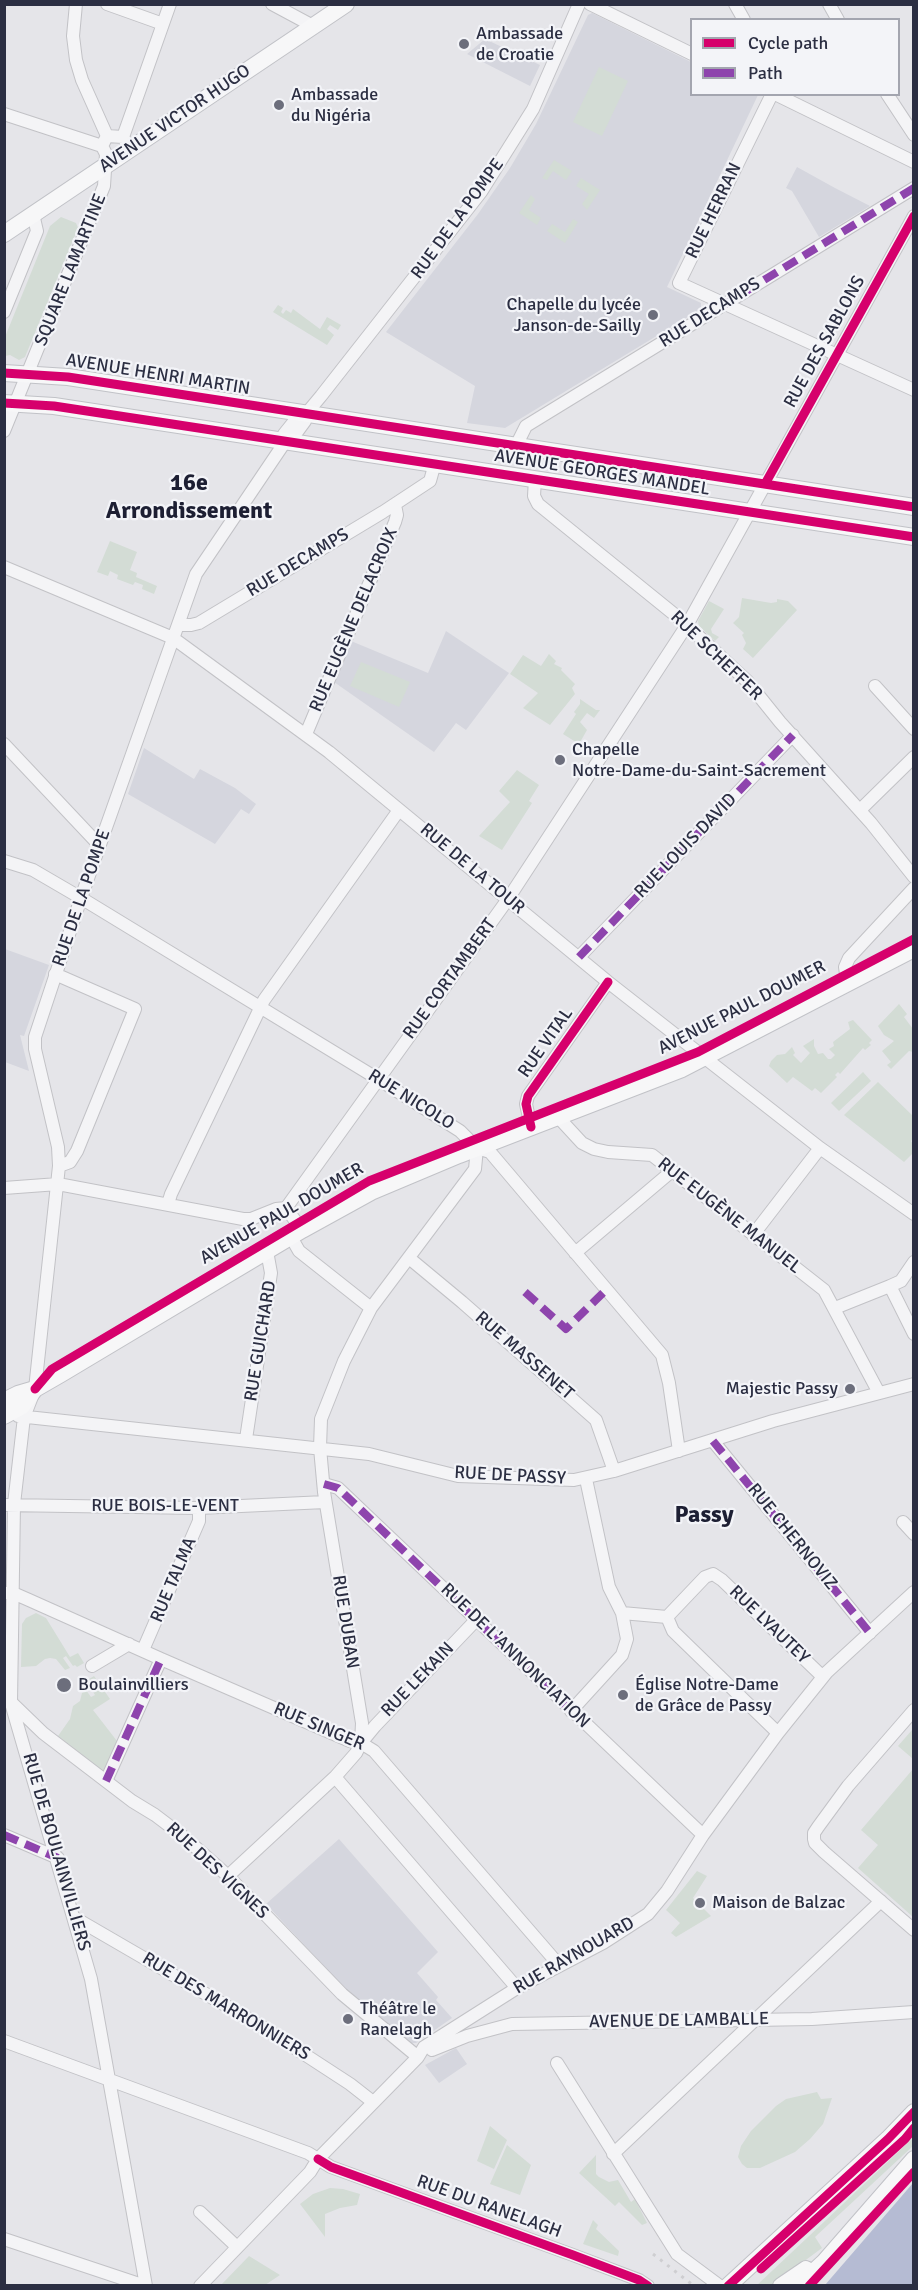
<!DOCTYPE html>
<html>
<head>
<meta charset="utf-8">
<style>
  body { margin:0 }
  #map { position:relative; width:918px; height:2290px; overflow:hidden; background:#e5e5e9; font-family:Signika,sans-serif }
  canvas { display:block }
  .frame { position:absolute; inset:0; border:6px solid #2b2e42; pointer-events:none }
  .legend { position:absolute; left:690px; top:18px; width:210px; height:78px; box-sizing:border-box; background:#f3f4f8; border:2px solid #a3a5af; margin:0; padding:8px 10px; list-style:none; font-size:18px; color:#2b2e42 }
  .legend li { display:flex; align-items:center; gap:12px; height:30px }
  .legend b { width:30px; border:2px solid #a3a5af }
</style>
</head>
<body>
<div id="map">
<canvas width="918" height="2290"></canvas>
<div class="frame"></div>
<ul class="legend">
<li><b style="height:8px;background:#d6006c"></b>Cycle path</li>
<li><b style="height:8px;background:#8e44ad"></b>Path</li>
</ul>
</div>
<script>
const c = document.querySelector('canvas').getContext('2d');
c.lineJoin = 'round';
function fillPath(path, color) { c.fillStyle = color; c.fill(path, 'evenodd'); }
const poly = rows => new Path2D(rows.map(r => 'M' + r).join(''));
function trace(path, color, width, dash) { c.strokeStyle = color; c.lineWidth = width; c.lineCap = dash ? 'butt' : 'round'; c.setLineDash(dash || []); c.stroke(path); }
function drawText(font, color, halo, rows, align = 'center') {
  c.font = font + ' Signika,sans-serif'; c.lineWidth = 4.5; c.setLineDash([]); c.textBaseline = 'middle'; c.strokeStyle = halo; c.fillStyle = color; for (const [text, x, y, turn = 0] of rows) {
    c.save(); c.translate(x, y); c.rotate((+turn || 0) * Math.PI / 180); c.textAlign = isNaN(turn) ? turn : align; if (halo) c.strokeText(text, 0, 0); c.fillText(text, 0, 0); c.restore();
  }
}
const built = poly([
  [592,13,691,62,692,94,758,95,667,287,701,303,701,309,505,428,467,423,475,386,386,332,478,214,510,168,536,124,588,15],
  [485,39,540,65,530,86,467,54],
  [797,167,835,188,870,206,819,237,792,191,786,188],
  [446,631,509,673,466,730,456,723,434,752,334,682,351,641,428,673],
  [144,748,194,779,200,769,235,788,256,804,249,814,241,809,215,844,128,794],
  [5,949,49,965,24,1036,20,1035,29,1071,5,1062],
  [339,1839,438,1952,417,1973,438,1997,436,2000,452,2018,416,2043,410,2043,348,1992,266,1904],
  [456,2048,467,2064,439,2083,425,2065]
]);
const green = poly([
  [599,67,628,81,602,136,573,122],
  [554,160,572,171,566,180,553,171,547,180,542,178],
  [581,178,600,190,587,210,582,204,589,194,576,186],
  [531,195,535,199,529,210,541,218,537,225,519,213],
  [61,217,76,223,78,228,25,357,19,360,10,355,5,356,5,337,50,226],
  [573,219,578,222,565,243,547,231,552,224,565,232],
  [278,305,283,308,281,312,283,314,286,310,291,313,293,309,320,329,327,317,341,325,338,330,330,325,327,329,334,335,327,345,273,312],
  [110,541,137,552,130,570,137,573,136,577,157,586,154,594,142,589,143,585,135,582,133,585,117,579,118,575,110,571,108,576,97,572],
  [742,598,771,603,777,602,777,599,788,601,797,610,753,658,743,649,746,643,742,635,744,633,733,623,739,617],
  [709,601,724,609,711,629,712,633,719,637,715,641,699,626,698,621],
  [549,654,556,661,554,664,562,668,561,670,575,684,572,688,575,694,550,725,523,708,538,693,510,674,523,655,541,666],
  [361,662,410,682,399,707,350,686],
  [580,699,596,710,600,710,594,718,587,713,580,722,587,730,579,744,563,734,576,714,574,712,580,704],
  [517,770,539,785,529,801,532,803,502,850,479,836,510,802,499,791],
  [899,1004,907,1014,904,1017,913,1029,913,1052,909,1051,891,1069,887,1065,891,1062,882,1051,894,1041,884,1035,878,1026],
  [853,1020,872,1040,869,1043,871,1045,865,1050,863,1048,840,1074,838,1072,835,1075,837,1077,821,1093,815,1088,812,1091,793,1077,787,1083,769,1066,771,1061,777,1055,785,1054,792,1047,795,1053,793,1055,801,1063,810,1053,803,1046,814,1039,814,1046,818,1054,823,1053,828,1059,831,1059,835,1055,829,1049,834,1046,833,1042,850,1029,848,1022],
  [863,1072,871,1081,839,1111,831,1103],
  [878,1082,913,1116,913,1139,911,1141,913,1144,913,1153,904,1162,844,1115],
  [36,1613,46,1618,70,1657,78,1653,84,1663,77,1667,75,1665,73,1666,66,1656,63,1658,70,1668,65,1670,56,1659,50,1658,45,1659,36,1666,21,1667,22,1624,26,1618],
  [94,1676,110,1699,93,1710,117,1741,103,1771,58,1736,70,1719,73,1706,80,1701,82,1693,86,1690,91,1697,95,1695,86,1681],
  [912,1730,914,1731,913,1759,898,1746],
  [913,1769,913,1917,858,1868,878,1845,861,1830],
  [697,1871,707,1876,693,1898,711,1916,676,1937,671,1933,680,1923,666,1910],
  [817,2092,821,2099,832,2098,823,2124,810,2139,795,2152,760,2168,747,2168,742,2164,738,2157,741,2146,751,2131,776,2106,786,2099],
  [490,2126,507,2140,494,2169,477,2161],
  [913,2138,913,2146,815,2237,822,2248,772,2285,756,2286],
  [507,2145,531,2165,520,2195,490,2184],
  [596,2155,596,2174,599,2177,609,2182,618,2180,631,2202,635,2199,647,2223,642,2225,619,2202,615,2206,579,2173],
  [330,2188,343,2189,360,2194,357,2205,340,2208,325,2214,325,2237,300,2204,313,2194],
  [593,2220,598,2225,596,2229,619,2251,618,2256,583,2244],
  [249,2256,280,2275,265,2285,221,2285]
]);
const water = poly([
  [913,2183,913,2285,825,2285]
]);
const minor = poly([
  [76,4,73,36,76,60,82,80,107,136],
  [107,4,163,24],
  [272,4,313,26],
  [590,4,692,54],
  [735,4,744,20],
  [829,4,838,20],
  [772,94,679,283,914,390],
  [775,94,914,162],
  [887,94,914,135],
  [4,114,102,146],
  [123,137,170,4],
  [4,312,37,231,33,214],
  [4,431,104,186,106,154,102,146,107,136,123,137,130,149],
  [285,442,284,434,296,419,306,414,321,396,481,192,533,109,579,4],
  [516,446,526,426,914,188],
  [535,479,534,496,538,504,680,619,747,681,780,722,871,823,914,877],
  [4,567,173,638,329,752,608,982,820,1148,914,1214],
  [178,625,191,625,199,623,383,512,430,481,435,463],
  [875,686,914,729],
  [306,734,395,522,397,515,395,505],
  [4,744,100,846],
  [860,810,914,757],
  [4,861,33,870,81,898,378,1079,460,1131,477,1148,490,1152,662,1355,669,1383,679,1451],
  [579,957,793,735],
  [55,974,135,1009,77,1151,70,1162,59,1166],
  [850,982,846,974,845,967,849,958,914,888],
  [558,1117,582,1143,594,1149,608,1152,652,1155,824,1290,879,1393],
  [531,1127,526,1104,528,1096,608,982],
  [4,1188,58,1184,243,1219,251,1219,276,1209,286,1208,302,1230],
  [168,1204,171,1194,264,1000,399,810],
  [286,1208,508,899,687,625,914,216],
  [753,1235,820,1148],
  [291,1237,299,1251,371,1308],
  [575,1253,672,1171],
  [409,1258,462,1302,596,1420,614,1471],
  [914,1262,901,1281,890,1286,914,1334],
  [835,1308,890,1286],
  [18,1416,369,1454,458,1476,574,1480,614,1471,773,1421,914,1384],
  [246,1439,271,1273,267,1251],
  [713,1441,870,1633],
  [324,1484,338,1488,703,1835],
  [4,1505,199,1508,325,1502],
  [903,1522,914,1534],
  [4,1593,13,1593,29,1600,161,1659,350,1741,361,1743,374,1751,559,1965],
  [622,1613,667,1617,705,1577,713,1574,722,1580,823,1677],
  [667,1617,673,1631,778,1733],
  [143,1650,199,1521,199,1508],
  [92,1666,129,1644],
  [13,1704,43,1733,132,1801,155,1815,184,1837,228,1876,342,1994,418,2057],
  [914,1710,848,1786,818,1827,814,1833,814,1839,815,1843,824,1852,914,1930],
  [571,1711,622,1655,627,1639,622,1613,609,1587,586,1479],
  [361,1743,362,1723,324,1492,320,1448,321,1419,344,1361,371,1308,475,1169,477,1148],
  [335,1777,517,1988],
  [106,1781,161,1659],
  [4,1835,58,1858],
  [228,1876,335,1777,356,1753,361,1743,375,1726,477,1619],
  [75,1918,261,2026,350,2084,373,2102],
  [4,2041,308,2153,331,2167,573,2255,639,2280,648,2286],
  [432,2050,467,2036,512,2024,812,2019,914,2012],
  [557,2063,677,2254,720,2286],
  [613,2154,881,1901],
  [200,2212,236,2246],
  [4,2239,145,2286],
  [146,2286,91,1979,11,1703,14,1504,24,1417,35,1389,59,1166,58,1147,35,1049,35,1037,81,898,196,574,285,442,294,436,305,421,306,414],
  [200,2286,310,2172,318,2159,418,2057,424,2047,517,1988,603,1943,648,1914,667,1891,703,1835,778,1733,827,1672,914,1592]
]);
const major = poly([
  [4,234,346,4],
  [4,373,68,377,914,507],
  [4,403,54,406,914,537],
  [4,1401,18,1394,35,1389,61,1374,302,1230,371,1192,459,1155,682,1069,914,949],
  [4,1416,22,1406,35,1389],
  [728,2286,888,2139,914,2112],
  [781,2286,806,2269],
  [798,2286,825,2261,914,2159]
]);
const rail = poly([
  [653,2254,694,2286]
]);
const quiet = poly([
  [725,304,914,188],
  [579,957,793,735],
  [525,1292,566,1329,606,1290],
  [713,1441,870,1633],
  [324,1484,338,1488,571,1711],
  [106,1781,161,1659],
  [4,1835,58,1858]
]);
const cycleway = poly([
  [4,373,68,377,914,507],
  [4,403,54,406,914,537],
  [765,484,914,216],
  [531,1127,526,1104,528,1096,608,982],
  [35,1389,52,1369,369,1181,698,1052,914,939],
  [318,2159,331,2167,573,2255,639,2280,648,2286],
  [761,2269,905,2139,914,2128],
  [728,2286,888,2139,914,2112],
  [809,2286,914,2172]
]);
const markers = [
  [464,44,6,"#6c6e7c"],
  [279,105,6,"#6c6e7c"],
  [653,315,6,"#6c6e7c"],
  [560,760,6,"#6c6e7c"],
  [850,1389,6,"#6c6e7c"],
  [64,1685,8,"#6c6e7c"],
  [623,1695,6,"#6c6e7c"],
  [700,1903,6,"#6c6e7c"],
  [348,2019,6,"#6c6e7c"]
];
const poiNames = [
  ["Ambassade",476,34],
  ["de Croatie",476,55],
  ["Ambassade",291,95],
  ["du Nigéria",291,116],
  ["Chapelle du lycée",641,305,"right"],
  ["Janson-de-Sailly",641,326,"right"],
  ["Chapelle",572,750],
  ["Notre-Dame-du-Saint-Sacrement",572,771],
  ["Majestic Passy",838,1389,"right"],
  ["Boulainvilliers",78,1685],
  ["Église Notre-Dame",635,1685],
  ["de Grâce de Passy",635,1706],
  ["Maison de Balzac",712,1903],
  ["Théâtre le",360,2009],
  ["Ranelagh",360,2030]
];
const streetNames = [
  ["AVENUE VICTOR HUGO",175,119,-34],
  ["RUE HERRAN",714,211,-64],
  ["RUE DE LA POMPE",458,219,-54],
  ["SQUARE LAMARTINE",71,270,-68],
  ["RUE DECAMPS",710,313,-32],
  ["RUE DES SABLONS",825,342,-61],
  ["AVENUE HENRI MARTIN",158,375,9],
  ["AVENUE GEORGES MANDEL",602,473,9],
  ["RUE DECAMPS",298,563,-31],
  ["RUE EUGÈNE DELACROIX",354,620,-67],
  ["RUE SCHEFFER",716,656,44],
  ["RUE LOUIS DAVID",686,846,-46],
  ["RUE DE LA TOUR",472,869,40],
  ["RUE DE LA POMPE",82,898,-71],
  ["RUE CORTAMBERT",450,979,-54],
  ["AVENUE PAUL DOUMER",742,1008,-27],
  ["RUE VITAL",546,1043,-55],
  ["RUE NICOLO",411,1100,32],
  ["AVENUE PAUL DOUMER",282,1214,-30],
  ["RUE EUGÈNE MANUEL",729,1216,38],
  ["RUE GUICHARD",261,1341,-81],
  ["RUE MASSENET",524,1356,41],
  ["RUE DE PASSY",510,1476,3],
  ["RUE BOIS-LE-VENT",165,1506],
  ["RUE CHERNOVIZ",792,1537,51],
  ["RUE TALMA",174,1580,-67],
  ["RUE DUBAN",345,1622,81],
  ["RUE LYAUTEY",769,1625,44],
  ["RUE DE L'ANNONCIATION",515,1656,44],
  ["RUE LEKAIN",418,1680,-46],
  ["RUE SINGER",319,1727,23],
  ["RUE DE BOULAINVILLIERS",56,1852,74],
  ["RUE DES VIGNES",217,1871,43],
  ["RUE RAYNOUARD",574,1956,-30],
  ["RUE DES MARRONNIERS",226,2007,31],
  ["AVENUE DE LAMBALLE",679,2021,-1],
  ["RUE DU RANELAGH",489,2207,20]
];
const districtNames = [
  ["16e",189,484],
  ["Arrondissement",189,512],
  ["Passy",704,1516]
];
fillPath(built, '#d5d6de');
fillPath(green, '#d3dcd5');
fillPath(water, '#b5bbd3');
trace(minor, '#c2c2c6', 14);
trace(major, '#c1c2c7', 18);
trace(minor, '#f4f4f6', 12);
trace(major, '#f7f7f8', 16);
trace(rail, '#ceced1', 3, [3, 6]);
trace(quiet, '#8e44ad', 8, [15, 8]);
trace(cycleway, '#d6006c', 9);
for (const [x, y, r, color] of markers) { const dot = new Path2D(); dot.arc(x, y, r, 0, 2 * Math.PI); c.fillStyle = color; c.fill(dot); trace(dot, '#f3f4f8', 2); }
drawText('18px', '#2b2e42', '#f3f4f8', poiNames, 'left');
drawText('18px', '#2b2e42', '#f3f4f8', streetNames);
drawText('bold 24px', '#1d1f33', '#f3f4f8', districtNames);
</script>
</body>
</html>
